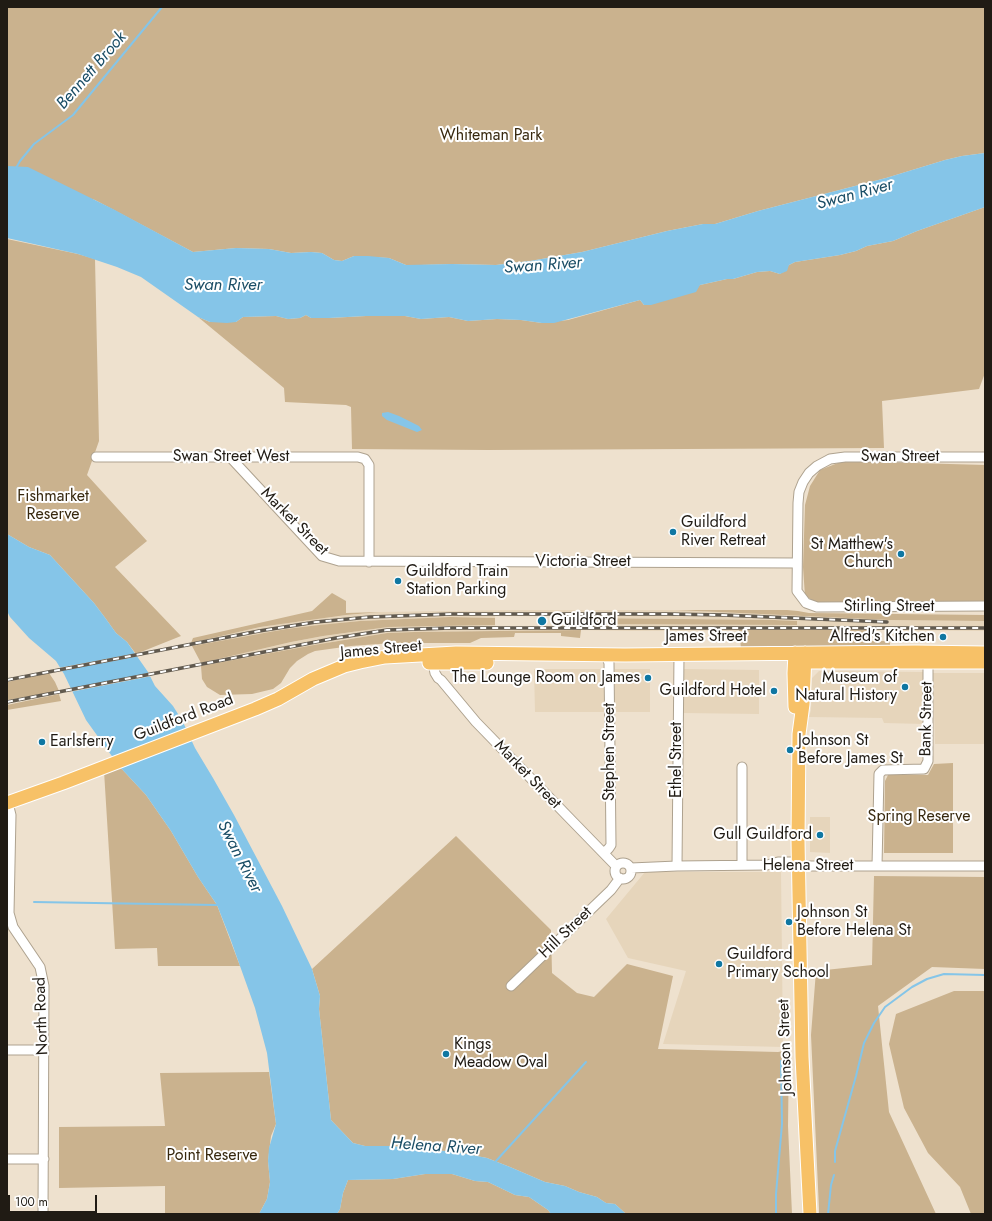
<!DOCTYPE html>
<html>
<head>
<meta charset="utf-8">
<style>
  body { margin:0 }
  #map { position:relative; width:992px; height:1221px; overflow:hidden; background:#eee1ce; font-family:Jost,sans-serif }
  canvas { display:block }
  .frame { position:absolute; inset:0; border:8px solid #201b14; pointer-events:none }
  .scale { position:absolute; left:8px; top:1195px; width:89px; height:18px; box-sizing:border-box; border:2px solid #201b14; border-top:0; padding-left:5px; font-size:12px; line-height:14px; white-space:nowrap; color:#201b14; -webkit-text-stroke:3px #fff; paint-order:stroke }
</style>
</head>
<body>
<div id="map">
<canvas width="992" height="1221"></canvas>
<div class="frame"></div>
<div class="scale">100 m</div>
</div>
<script>
const c = document.querySelector('canvas').getContext('2d');
c.lineJoin = 'round';
function fillPath(path, color) { c.fillStyle = color; c.fill(path, 'evenodd'); }
const poly = rows => new Path2D(rows.map(r => 'M' + r).join(''));
function trace(path, color, width, dash) { c.strokeStyle = color; c.lineWidth = width; c.lineCap = dash ? 'butt' : 'round'; c.setLineDash(dash || []); c.stroke(path); }
function drawText(font, color, halo, rows, align = 'center') {
  c.font = font + ' Jost,sans-serif'; c.lineWidth = 4; c.setLineDash([]); c.textBaseline = 'middle'; c.strokeStyle = halo; c.fillStyle = color; for (const [text, x, y, turn = 0] of rows) {
    c.save(); c.translate(x, y); c.rotate((+turn || 0) * Math.PI / 180); c.textAlign = isNaN(turn) ? turn : align; if (halo) c.strokeText(text, 0, 0); c.fillText(text, 0, 0); c.restore();
  }
}
const built = poly([
  [517,610,675,610,889,620,985,621,985,631,867,630,630,631,581,630,414,632,387,633,354,638,201,666,201,663,291,642,323,636,388,627,495,625,496,627,580,627,581,624,797,625,797,621,774,620,581,618,580,616,495,616,495,618,450,617,360,621,286,629,192,646,191,643,260,627,346,615,381,612],
  [534,669,606,669,607,712,535,712],
  [615,669,650,669,650,712,615,712],
  [684,669,759,670,759,714,683,713],
  [819,671,923,672,925,675,924,724,884,723,882,718,809,717,811,710,812,678],
  [933,673,985,673,985,744,935,744],
  [810,817,830,817,830,853,810,852],
  [645,872,781,872,783,1047,663,1044,686,971,628,958,606,919]
]);
const green = poly([
  [7,7,985,7,985,153,962,156,945,160,886,178,758,211,715,224,703,224,667,231,582,252,530,261,496,265,452,264,421,265,406,265,389,258,354,256,342,261,334,260,322,253,311,252,291,253,269,249,236,248,193,252,95,200,7,174],
  [985,207,985,373,979,389,882,401,884,448,488,450,352,449,351,407,346,405,285,402,284,388,198,317,210,322,236,322,243,317,276,316,288,319,300,318,306,315,311,318,329,318,366,316,405,316,421,319,449,317,468,321,497,319,521,320,542,323,568,320,640,300,644,305,700,285,727,279,733,279,757,272,770,271,780,274,789,265,795,262,840,255,856,251,867,246,893,241,917,231],
  [7,239,78,254,95,259,99,441,87,475,147,541,115,567,181,636,136,654,127,642,116,633,106,619,94,603,50,555,29,547,7,534],
  [843,461,985,465,985,602,816,602,805,596,803,567,805,505,810,486,820,470],
  [332,593,346,601,346,613,381,612,346,615,260,627,191,643,193,638,312,611],
  [675,610,787,610,798,611,809,613,985,615,985,621,889,620],
  [450,617,495,618,495,625,388,627,323,636,291,642,201,663,192,646,286,629,319,625,360,621],
  [581,618,774,620,797,621,797,625,581,624],
  [581,630,580,638,561,636,561,633,515,633,514,637,481,638,470,643,393,643,351,646,315,651,308,654,297,661,290,668,281,683,273,689,252,694,220,695,207,687,202,679,201,666,314,645,387,633,414,632],
  [739,630,867,630,867,641,890,641,890,647,741,648],
  [49,673,55,682,59,691,7,700,7,682],
  [59,694,61,701,7,710,7,705],
  [953,763,953,853,884,853,885,781,888,775,928,775,934,764],
  [119,766,146,795,171,831,198,877,217,905,240,966,158,966,157,948,115,949,104,771],
  [456,836,551,930,552,973,577,993,594,997,627,964,673,976,658,1049,778,1052,789,1050,788,1126,792,1214,627,1214,625,1213,615,1204,606,1203,597,1197,579,1192,565,1186,545,1182,510,1167,487,1158,456,1152,390,1146,365,1146,353,1143,331,1120,319,1009,320,996,312,969],
  [874,876,985,877,985,969,932,967,878,1006,889,1112,936,1214,819,1214,819,1209,811,1035,816,971,872,965],
  [954,991,985,991,985,1214,971,1214,960,1187,928,1153,904,1108,889,1044,896,1014],
  [269,1072,276,1124,271,1136,268,1161,270,1182,267,1199,259,1214,165,1214,165,1186,59,1188,59,1127,165,1126,160,1073],
  [425,1174,452,1174,475,1181,488,1182,515,1195,529,1197,548,1210,551,1214,337,1214,340,1209,343,1193,348,1180,393,1179]
]);
const water = poly([
  [985,153,985,207,917,231,893,241,867,246,856,251,840,255,795,262,789,265,787,271,780,274,770,271,757,272,733,279,727,279,700,285,696,292,651,305,644,305,640,300,554,323,542,323,521,320,497,319,468,321,449,317,421,319,405,316,366,316,329,318,311,318,306,315,300,318,288,319,276,316,243,317,236,322,227,323,210,322,198,317,141,277,117,267,78,254,7,238,7,166,28,167,113,209,193,252,236,248,269,249,291,253,311,252,322,253,334,260,342,261,354,256,368,256,389,258,406,265,452,264,496,265,530,261,582,252,667,231,703,224,715,224,758,211,886,178,945,160,962,156],
  [388,412,399,416,419,426,422,430,417,432,387,420,382,416,382,413],
  [7,534,29,547,50,555,94,603,106,619,116,633,127,642,148,672,155,686,173,706,183,722,195,748,213,778,234,815,282,906,312,969,320,996,319,1009,331,1120,353,1143,365,1146,390,1146,456,1152,487,1158,510,1167,545,1182,565,1186,579,1192,597,1197,606,1203,615,1204,625,1213,627,1214,551,1214,548,1210,529,1197,515,1195,488,1182,475,1181,452,1174,425,1174,393,1179,348,1180,343,1193,340,1209,337,1214,259,1214,267,1199,270,1182,268,1161,269,1148,276,1124,267,1053,255,1008,230,938,217,905,198,877,171,831,146,795,119,766,86,720,64,674,56,661,29,638,10,617,7,611]
]);
const pier = poly([
  [138,653,140,656,60,671,58,668],
  [150,673,152,676,70,692,68,689]
]);
const stream = poly([
  [16,168,20,161,34,144,73,115,162,7],
  [34,902,217,905],
  [496,1161,586,1062],
  [835,1162,835,1151,856,1076,864,1043,874,1023,885,1007,912,987,927,979,944,974,985,975],
  [776,1214,776,1194,782,1124,781,1061],
  [828,1214,831,1185,834,1175]
]);
const minor = poly([
  [96,457,358,457,365,459,369,465,369,562],
  [230,457,322,556,339,561,797,563],
  [985,457,845,457,830,459,817,466,809,473,803,482,799,492,798,503,797,591,806,603,817,607,985,606],
  [600,655,607,658,609,663,611,845,609,848,604,853],
  [432,658,435,673,438,678,441,680,476,722,616,866],
  [8,803,11,815,9,913,13,927,40,967,44,986,43,1214],
  '615 871a8 8 0 1 1 16 0a8 8 0 1 1-16 0Z',
  [742,865,742,767],
  [677,866,679,655],
  [877,866,879,774,883,770,924,769,928,761,928,656],
  [631,868,677,866,767,865,778,862,791,862,798,865,809,866,985,866],
  [511,986,611,890,620,878],
  [7,1050,44,1050],
  [7,1159,44,1159]
]);
const highway = poly([
  [805,653,803,704,799,734,798,840,802,1057,810,1214],
  [809,662,985,662],
  [429,663,487,663],
  [795,707,794,673,795,653],
  [7,803,63,783,255,709,278,699,313,679,344,666,360,662,385,657,456,653,625,655,916,652,985,653]
]);
const rail = poly([
  [7,680,259,631,316,622,370,617,452,614,668,614,722,615,887,622],
  [7,702,336,638,387,630,452,628,985,628]
]);
const markers = [
  [673,532,4,"#0f77a2"],
  [901,554,4,"#0f77a2"],
  [398,581,4,"#0f77a2"],
  [542,621,5,"#0f77a2"],
  [943,637,4,"#0f77a2"],
  [648,678,4,"#0f77a2"],
  [905,687,4,"#0f77a2"],
  [774,691,4,"#0f77a2"],
  [42,742,4,"#0f77a2"],
  [790,750,4,"#0f77a2"],
  [820,835,4,"#0f77a2"],
  [789,922,4,"#0f77a2"],
  [719,964,4,"#0f77a2"],
  [446,1054,4,"#0f77a2"]
];
const parkNames = [
  ["Whiteman Park",491,136],
  ["Fishmarket",53,497],
  ["Reserve",53,515],
  ["Spring Reserve",919,817],
  ["Point Reserve",212,1156]
];
const streetNames = [
  ["Swan Street West",231,457],
  ["Swan Street",900,457],
  ["Market Street",294,522,45],
  ["Victoria Street",583,562],
  ["Stirling Street",889,607],
  ["James Street",706,637],
  ["James Street",381,650,-5],
  ["Guildford Road",184,718,-21],
  ["Bank Street",927,719,-89],
  ["Stephen Street",610,752,-90],
  ["Ethel Street",677,760,-90],
  ["Market Street",527,775,46],
  ["Helena Street",808,866],
  ["Hill Street",566,933,-44],
  ["North Road",42,1016,-92],
  ["Johnson Street",786,1047,-92]
];
const poiNames = [
  ["Guildford",681,523],
  ["River Retreat",681,541],
  ["St Matthew's",893,545,"right"],
  ["Church",893,563,"right"],
  ["Guildford Train",406,572],
  ["Station Parking",406,590],
  ["Guildford",551,621],
  ["Alfred's Kitchen",935,637,"right"],
  ["The Lounge Room on James",640,678,"right"],
  ["Museum of",897,678,"right"],
  ["Natural History",897,696,"right"],
  ["Guildford Hotel",766,691,"right"],
  ["Johnson St",798,741],
  ["Before James St",798,759],
  ["Earlsferry",50,742],
  ["Gull Guildford",812,835,"right"],
  ["Johnson St",797,913],
  ["Before Helena St",797,931],
  ["Guildford",727,955],
  ["Primary School",727,973],
  ["Kings",454,1045],
  ["Meadow Oval",454,1063]
];
const waterNames = [
  ["Bennett Brook",92,71,-49],
  ["Swan River",855,195,-15],
  ["Swan River",543,266,-4],
  ["Swan River",223,286],
  ["Swan River",239,857,63],
  ["Helena River",436,1147,4]
];
fillPath(built, '#e6d5bb');
fillPath(green, '#cab28e');
fillPath(water, '#85c5e8');
fillPath(pier, '#eee1ce');
trace(stream, '#85c5e8', 2);
trace(minor, '#aea28f', 11);
trace(highway, '#fff', 15);
trace(minor, '#fff', 9);
trace(highway, '#f7c167', 13);
trace(rail, '#615a4f', 3.5);
trace(rail, '#fff', 2, [6]);
for (const [x, y, r, color] of markers) { const dot = new Path2D(); dot.arc(x, y, r, 0, 2 * Math.PI); c.fillStyle = color; c.fill(dot); trace(dot, '#fff', 1.5); }
drawText('16px', '#37280e', '#fff', parkNames);
drawText('16px', '#201b14', '#fff', streetNames);
drawText('16px', '#201b14', '#fff', poiNames, 'left');
drawText('italic 17px', '#1b4e66', '#fff', waterNames);
</script>
</body>
</html>
